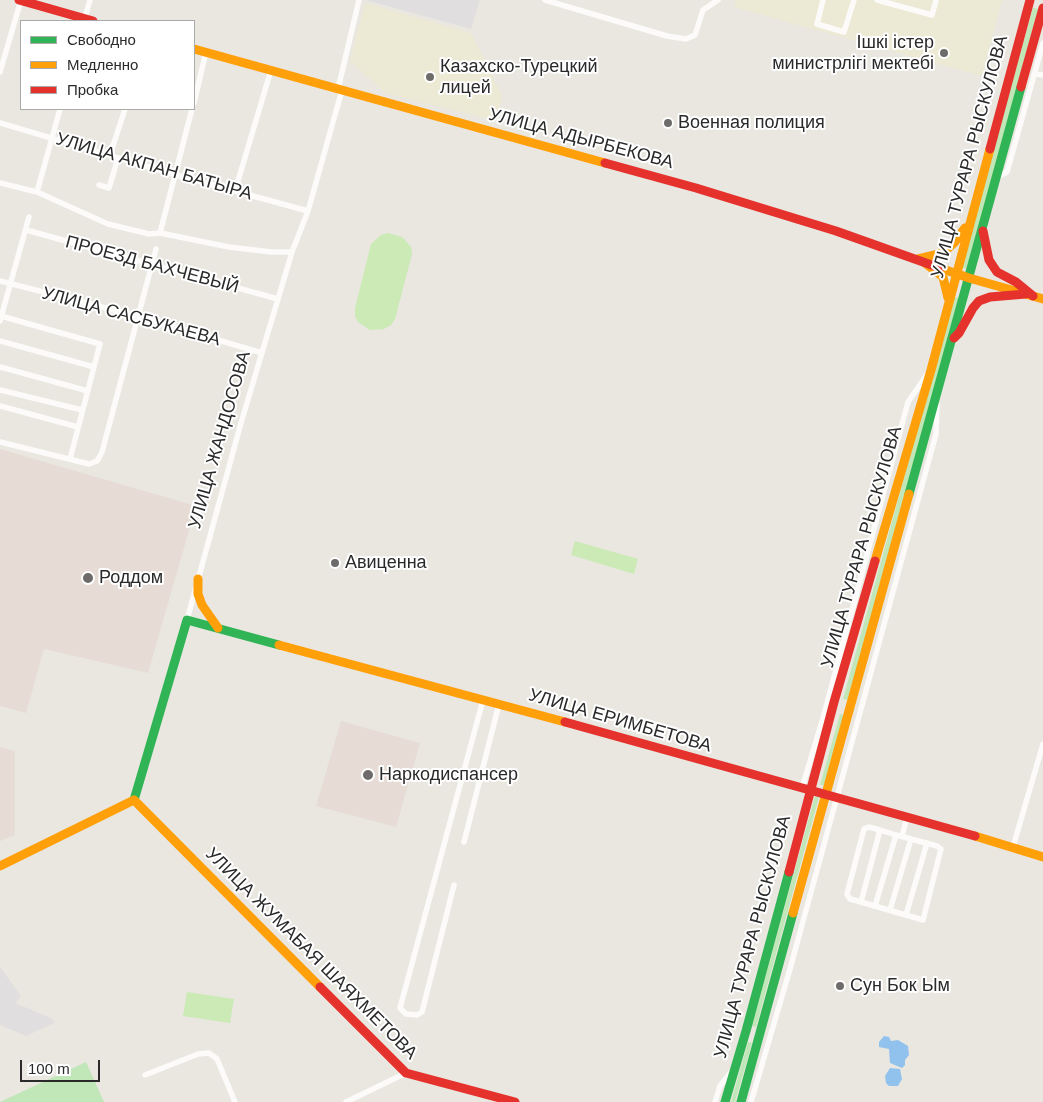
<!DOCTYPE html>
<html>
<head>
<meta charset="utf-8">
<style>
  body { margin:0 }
  #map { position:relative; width:1043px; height:1102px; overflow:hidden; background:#e9e7e0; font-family:Arial,sans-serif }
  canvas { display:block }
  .legend { position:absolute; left:20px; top:20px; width:175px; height:90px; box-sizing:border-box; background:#fff; border:1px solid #aaa; margin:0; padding:6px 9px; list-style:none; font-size:15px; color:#2a2a2a }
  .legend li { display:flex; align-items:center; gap:10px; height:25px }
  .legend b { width:25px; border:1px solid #aaa }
  .scale { position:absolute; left:20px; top:1060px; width:80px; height:22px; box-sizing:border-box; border:2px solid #2a2a2a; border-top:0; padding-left:6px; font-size:15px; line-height:18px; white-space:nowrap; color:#2a2a2a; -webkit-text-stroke:4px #fff; paint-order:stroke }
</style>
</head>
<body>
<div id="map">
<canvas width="1043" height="1102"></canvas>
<ul class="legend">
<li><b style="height:6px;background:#30b455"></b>Свободно</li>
<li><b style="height:6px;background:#ff9f0a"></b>Медленно</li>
<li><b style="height:6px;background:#e5322d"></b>Пробка</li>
</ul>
<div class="scale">100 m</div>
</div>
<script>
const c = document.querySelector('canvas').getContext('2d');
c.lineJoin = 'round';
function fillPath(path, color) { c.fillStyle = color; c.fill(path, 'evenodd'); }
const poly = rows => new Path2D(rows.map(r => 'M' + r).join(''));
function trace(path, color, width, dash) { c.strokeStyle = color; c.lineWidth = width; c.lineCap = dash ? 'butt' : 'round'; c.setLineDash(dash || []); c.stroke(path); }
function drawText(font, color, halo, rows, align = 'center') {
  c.font = font + ' Arial,sans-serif'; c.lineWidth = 4; c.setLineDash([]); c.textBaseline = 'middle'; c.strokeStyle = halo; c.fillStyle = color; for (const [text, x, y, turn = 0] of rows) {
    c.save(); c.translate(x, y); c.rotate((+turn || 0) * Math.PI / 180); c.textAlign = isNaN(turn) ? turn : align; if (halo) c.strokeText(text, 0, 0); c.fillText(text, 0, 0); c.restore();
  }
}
const industrial = poly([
  [366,0,480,0,471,29],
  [0,967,21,996,15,1003,53,1019,54,1023,26,1036,0,1025]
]);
const education = poly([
  [736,0,1002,0,982,76,734,7],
  [365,3,471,33,502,96,497,121,385,93,350,61]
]);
const medical = poly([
  [0,449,196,506,148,673,44,649,26,713,0,706],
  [341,721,420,743,396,827,316,806],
  [0,747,15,751,15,835,0,841]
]);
const green = poly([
  [1033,8,1038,9,967,269,961,267],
  [954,297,959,298,848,700,843,699],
  [840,714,844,715,825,785,820,785],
  [815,796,819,797,756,1027,752,1026],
  [748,1042,752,1043,735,1102,731,1102],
  [86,1062,104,1102,0,1102]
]);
const pitch = poly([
  [388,233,402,237,406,241,411,247,412,254,395,319,391,325,384,329,370,330,358,322,355,316,355,308,371,244,381,235],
  [575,541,638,559,634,574,571,555],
  [187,992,234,999,230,1023,183,1016]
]);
const water = poly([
  [884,1036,889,1037,891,1041,898,1040,908,1046,909,1055,905,1060,905,1065,902,1068,890,1063,889,1049,879,1047,879,1042],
  [890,1068,900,1069,902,1079,898,1086,889,1086,886,1083,885,1076]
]);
const street = poly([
  [545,0,667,36,686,39,695,35,703,10,718,0],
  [823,0,817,24,844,32,854,0],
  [877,0,932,15,936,0],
  [84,21,90,0],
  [0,72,21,0],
  [1035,74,1043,75],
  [338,89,359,0],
  [194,103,206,52],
  [0,123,176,175,308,211],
  [110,155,125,109],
  [997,177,1007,172,1043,43],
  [0,183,37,192,108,224,137,231,149,234,160,233,229,247,271,252,292,252],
  [99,185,109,188,118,158],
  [235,191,271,70],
  [37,192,60,109],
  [26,230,278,299],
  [160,233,192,109],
  [0,281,137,316,262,353],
  [1,316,100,344,70,459],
  [0,321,29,217],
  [0,341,94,367],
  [0,367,88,391],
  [0,390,82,410],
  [0,406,78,427],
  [0,442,89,464,97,461,102,452,156,249],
  [187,620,241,423,292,252,308,211,342,90],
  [802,788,823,718,908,402,928,373],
  [880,830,861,902,850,899,847,894,864,829,869,827,880,830,896,835],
  [902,836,907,817],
  [464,842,499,704],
  [1013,847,1043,744],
  [454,885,422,1012,417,1015,406,1014,400,1008,483,700],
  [861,902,923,920,941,849,937,846,896,835,875,906],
  [890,910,911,839],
  [906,915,927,843],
  [145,1075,198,1054,209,1053,217,1059,235,1102],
  [346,1102,406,1073],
  [715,1102,720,1086,732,1071],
  [751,1102,790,969,936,434,937,404]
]);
const fast = poly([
  [909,494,1021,87],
  [134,800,187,620,279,645],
  [725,1102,746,1031,789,872],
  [741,1102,793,913]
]);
const slow = poly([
  [194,49,605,163],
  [918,259,943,253,954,243,965,228],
  [921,260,943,277,948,298],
  [940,268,969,278,1043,299],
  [875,561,931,370,990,149],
  [198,579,198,594,202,605,218,628],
  [279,645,565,722],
  [134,800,320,987],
  [975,836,1043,857],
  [0,866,134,800],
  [793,913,909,494]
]);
const jam = poly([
  [19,0,93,21],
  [1021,87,1043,8],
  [990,149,1030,0],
  [605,163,696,188,836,231,940,268],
  [983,231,989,260,997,272,1016,282,1033,296],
  [954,338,959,333,973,308,979,301,990,297,1026,294],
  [565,722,975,836],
  [789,872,834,702,875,561],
  [320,987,406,1073,515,1102]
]);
const markers = [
  [944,53,5,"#6d6c6a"],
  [430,77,5,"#6d6c6a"],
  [668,123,5,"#6d6c6a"],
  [335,563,5,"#6d6c6a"],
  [88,578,6,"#6d6c6a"],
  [368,775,6,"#6d6c6a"],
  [840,986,5,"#6d6c6a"]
];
const poiNames = [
  ["Ішкі істер",934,43,"right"],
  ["министрлігі мектебі",934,64,"right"],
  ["Казахско-Турецкий",440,67],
  ["лицей",440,88],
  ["Военная полиция",678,123],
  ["Авиценна",345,563],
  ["Роддом",99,578],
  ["Наркодиспансер",379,775],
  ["Сун Бок Ым",850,986]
];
const streetNames = [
  ["УЛИЦА АДЫРБЕКОВА",581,139,15],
  ["УЛИЦА ТУРАРА РЫСКУЛОВА",970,157,-75],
  ["УЛИЦА АКПАН БАТЫРА",154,167,16],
  ["ПРОЕЗД БАХЧЕВЫЙ",152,265,15],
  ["УЛИЦА САСБУКАЕВА",131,317,15],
  ["УЛИЦА ЖАНДОСОВА",220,440,-74],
  ["УЛИЦА ТУРАРА РЫСКУЛОВА",862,547,-74],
  ["УЛИЦА ЕРИМБЕТОВА",620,721,16],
  ["УЛИЦА ТУРАРА РЫСКУЛОВА",753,937,-75],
  ["УЛИЦА ЖУМАБАЯ ШАЯХМЕТОВА",311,954,45]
];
fillPath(industrial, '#e1dedf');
fillPath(education, '#ece9d4');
fillPath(medical, '#e7dbd5');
fillPath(green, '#c1e6b7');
fillPath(pitch, '#cbeab5');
fillPath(water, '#91c2ed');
trace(street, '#fcfbfa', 5.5);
trace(fast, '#30b455', 9);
trace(slow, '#ff9f0a', 9);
trace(jam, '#e5322d', 9);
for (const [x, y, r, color] of markers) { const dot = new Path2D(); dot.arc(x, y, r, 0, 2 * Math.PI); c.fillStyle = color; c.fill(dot); trace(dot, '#fff', 2); }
drawText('18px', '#2a2a2a', '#fff', poiNames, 'left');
drawText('18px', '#2a2a2a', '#fff', streetNames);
</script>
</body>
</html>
